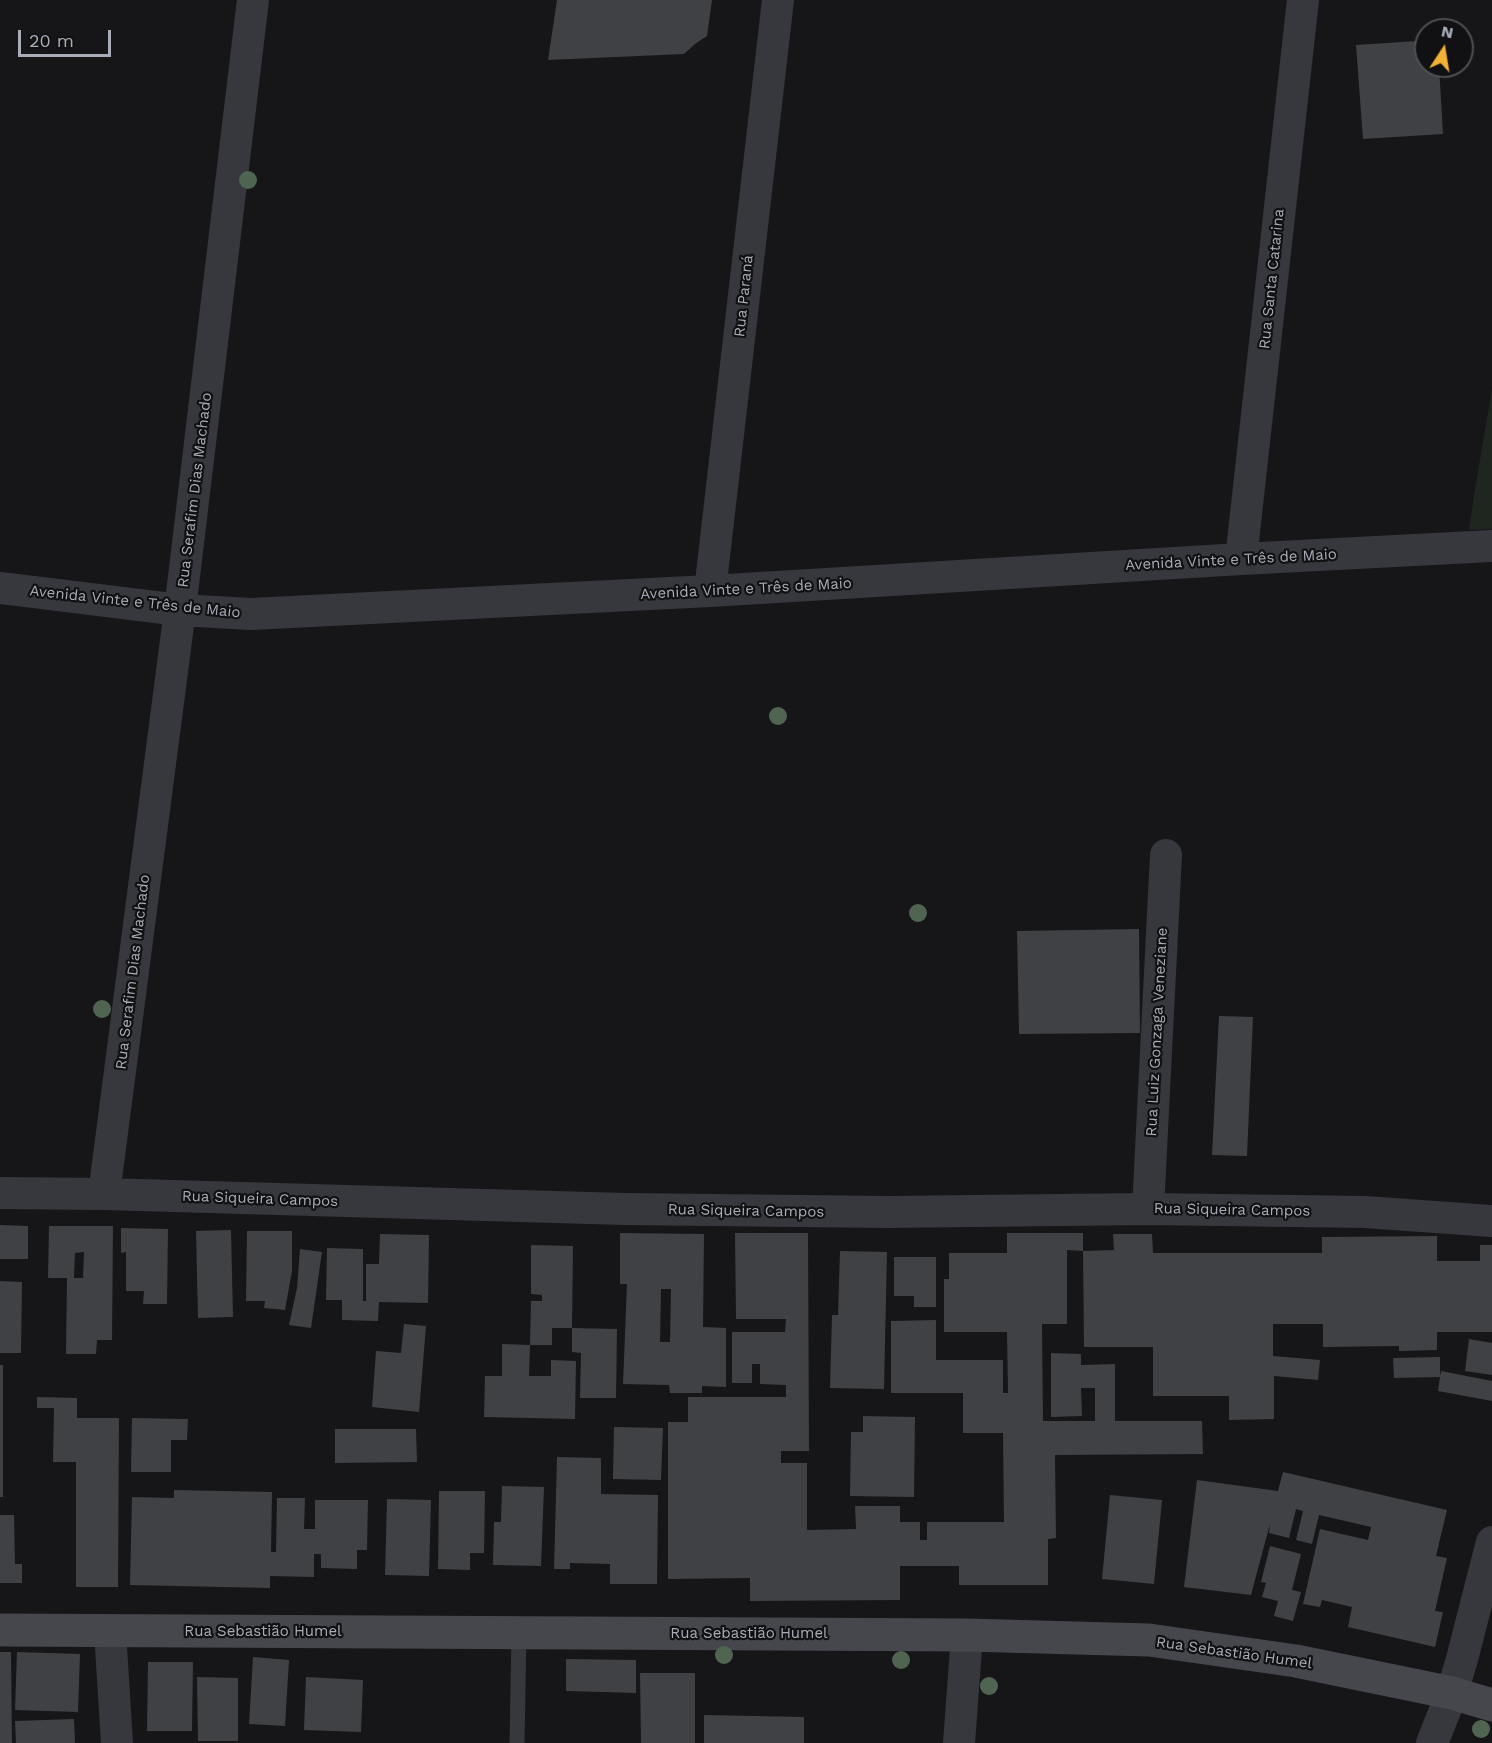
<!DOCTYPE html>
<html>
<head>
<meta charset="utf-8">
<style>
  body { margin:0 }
  #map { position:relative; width:1492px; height:1743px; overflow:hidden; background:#161618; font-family:"Work Sans",sans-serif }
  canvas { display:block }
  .north { position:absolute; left:1414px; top:18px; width:60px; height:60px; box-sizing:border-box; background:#111113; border:2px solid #4d4f55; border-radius:50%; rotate:12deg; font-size:16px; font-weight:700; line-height:24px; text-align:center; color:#a8adb8 }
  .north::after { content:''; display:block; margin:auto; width:21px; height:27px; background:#f2b134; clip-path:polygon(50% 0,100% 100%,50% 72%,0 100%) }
  .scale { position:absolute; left:18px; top:30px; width:93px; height:27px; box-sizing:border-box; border:3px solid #a8adb8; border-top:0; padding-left:8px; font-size:18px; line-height:21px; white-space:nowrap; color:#a8adb8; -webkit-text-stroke:4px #111113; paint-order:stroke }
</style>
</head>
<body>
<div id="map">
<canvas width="1492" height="1743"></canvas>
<div class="north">N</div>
<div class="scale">20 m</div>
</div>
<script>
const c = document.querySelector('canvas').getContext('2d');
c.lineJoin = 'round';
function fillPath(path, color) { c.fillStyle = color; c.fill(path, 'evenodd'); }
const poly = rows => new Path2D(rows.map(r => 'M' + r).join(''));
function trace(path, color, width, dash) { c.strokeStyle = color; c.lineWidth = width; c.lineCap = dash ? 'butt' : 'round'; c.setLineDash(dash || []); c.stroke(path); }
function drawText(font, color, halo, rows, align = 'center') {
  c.font = font + ' "Work Sans",sans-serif'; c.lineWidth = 4.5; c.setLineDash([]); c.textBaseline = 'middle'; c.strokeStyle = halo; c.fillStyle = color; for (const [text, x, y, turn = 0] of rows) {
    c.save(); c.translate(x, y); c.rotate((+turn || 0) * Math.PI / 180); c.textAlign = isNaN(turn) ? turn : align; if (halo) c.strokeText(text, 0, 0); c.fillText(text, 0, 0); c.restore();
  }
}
const green = poly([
  [1492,389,1492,529,1469,530,1475,489]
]);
const building = poly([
  [557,0,712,0,707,36,695,44,684,54,548,60],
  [1417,41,1419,63,1426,62,1426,66,1439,66,1443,134,1363,139,1356,45],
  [1139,929,1140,1033,1019,1034,1017,931],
  [1219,1016,1253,1017,1247,1156,1212,1155],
  [0,1225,28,1226,28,1259,0,1259],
  [49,1226,113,1226,112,1340,97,1340,96,1354,66,1354,67,1278,48,1278],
  [84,1252,83,1278,74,1278,75,1253],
  [121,1228,168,1229,167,1304,143,1304,144,1291,126,1291,126,1252,121,1253],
  [231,1230,233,1317,198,1318,196,1231],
  [247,1231,292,1231,292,1271,285,1310,264,1308,265,1301,246,1301],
  [620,1233,704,1234,703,1327,726,1328,726,1387,702,1386,702,1393,670,1393,669,1385,623,1384,627,1284,620,1284],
  [661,1289,671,1289,670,1342,660,1342],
  [735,1233,808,1233,809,1451,781,1451,781,1463,807,1463,807,1530,856,1529,855,1506,900,1506,900,1522,920,1522,920,1540,927,1540,927,1522,1004,1522,1003,1433,963,1433,963,1393,891,1393,891,1321,936,1320,936,1360,1003,1360,1003,1393,1008,1393,1007,1332,944,1332,944,1279,949,1279,949,1253,1007,1253,1007,1233,1083,1233,1083,1251,1067,1250,1067,1324,1042,1324,1043,1421,1095,1421,1095,1388,1081,1388,1082,1416,1051,1417,1051,1353,1081,1354,1081,1365,1115,1364,1115,1421,1202,1421,1203,1454,1055,1455,1056,1538,1048,1539,1048,1585,959,1585,959,1566,900,1566,900,1600,750,1601,750,1578,668,1579,668,1422,688,1422,688,1397,786,1397,786,1385,760,1384,760,1364,752,1364,752,1383,732,1383,732,1332,785,1332,786,1319,736,1319],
  [380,1234,429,1235,428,1303,379,1302,378,1321,342,1320,342,1300,326,1300,327,1248,363,1249,363,1301,366,1301,366,1264,379,1264],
  [1113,1234,1152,1234,1153,1253,1322,1253,1322,1237,1437,1236,1437,1261,1480,1261,1480,1245,1492,1245,1492,1332,1437,1332,1437,1350,1399,1351,1399,1346,1323,1347,1323,1324,1273,1324,1273,1356,1320,1360,1318,1380,1274,1376,1274,1419,1229,1420,1229,1396,1153,1396,1153,1347,1084,1347,1083,1251,1114,1250],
  [531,1245,573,1246,572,1328,552,1328,552,1345,530,1345,529,1376,551,1376,551,1360,576,1361,575,1419,484,1417,485,1376,502,1376,502,1344,530,1345,531,1301,542,1301,542,1295,531,1294],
  [300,1249,322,1252,311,1328,289,1325,297,1288],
  [840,1251,887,1252,884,1389,830,1388,832,1315,838,1315],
  [894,1257,936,1257,936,1307,914,1307,914,1296,894,1296],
  [0,1281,22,1282,21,1353,0,1353],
  [404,1324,426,1326,419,1412,372,1407,376,1351,401,1353],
  [572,1328,617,1329,616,1398,580,1398,581,1353,572,1352],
  [1469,1339,1492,1343,1492,1375,1465,1371],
  [1440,1357,1440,1377,1441,1371,1492,1381,1492,1401,1438,1391,1440,1377,1394,1378,1393,1358],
  [0,1365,3,1365,3,1497,0,1497],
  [37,1397,77,1398,77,1418,119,1418,118,1587,76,1587,76,1462,53,1462,54,1408,37,1408],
  [863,1416,915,1417,914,1497,850,1496,851,1432,863,1432],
  [132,1418,188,1419,187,1440,171,1440,171,1472,131,1472],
  [614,1427,663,1428,661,1480,613,1479],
  [335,1429,416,1429,417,1462,335,1463],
  [557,1457,601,1458,601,1494,658,1495,657,1584,610,1584,610,1564,570,1563,570,1569,554,1569],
  [1283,1472,1447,1510,1436,1556,1447,1558,1435,1611,1443,1612,1435,1647,1348,1627,1352,1607,1322,1600,1320,1607,1303,1604,1320,1529,1368,1540,1371,1527,1319,1515,1312,1544,1296,1540,1303,1511,1296,1509,1289,1538,1269,1533,1270,1524,1251,1595,1184,1587,1197,1480,1278,1491],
  [502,1486,544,1487,541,1566,493,1565,494,1522,501,1522],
  [174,1490,272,1492,271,1552,276,1552,277,1498,305,1498,304,1529,315,1529,315,1500,368,1500,367,1550,357,1550,357,1569,321,1568,321,1554,314,1554,314,1577,270,1576,270,1588,130,1585,132,1497,174,1498],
  [439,1491,485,1491,484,1553,470,1553,470,1570,438,1569],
  [1110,1495,1162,1500,1154,1584,1102,1579],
  [387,1499,431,1500,429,1576,385,1575],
  [0,1515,14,1515,15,1564,22,1564,22,1583,0,1583],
  [1270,1546,1301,1554,1292,1590,1301,1592,1293,1621,1274,1616,1278,1601,1262,1597,1266,1583,1261,1582],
  [0,1652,11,1652,12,1743,0,1743],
  [17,1652,80,1654,78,1712,15,1710],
  [253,1657,289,1660,285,1726,249,1724],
  [566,1659,636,1660,636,1693,566,1691],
  [148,1662,193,1662,192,1731,147,1731],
  [640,1673,695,1673,695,1743,641,1743],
  [197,1677,238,1678,238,1741,198,1741],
  [306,1677,363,1680,361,1732,304,1730],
  [704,1715,804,1717,804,1743,704,1743],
  [74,1719,75,1743,16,1743,15,1721]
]);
const lane = poly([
  [517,1743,519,1633]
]);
const street = poly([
  [1241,559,1303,0],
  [0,588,180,610,251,614,710,591,1241,559,1492,546],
  [710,591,778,0],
  [0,1193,104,1194,624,1209,886,1212,1148,1209,1365,1212,1492,1221],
  [104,1194,180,610,253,0],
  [1148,1209,1166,855],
  [110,1631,117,1743],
  [959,1743,967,1635],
  [1432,1743,1452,1693,1462,1659,1492,1542]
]);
const secondary = poly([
  [0,1630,967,1635,1149,1640,1296,1661,1452,1693,1492,1705]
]);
const trees = [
  [248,180],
  [778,716],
  [918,913],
  [102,1009],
  [724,1655],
  [901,1660],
  [989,1686],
  [1481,1729]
];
const streetNames = [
  ["Rua Santa Catarina",1272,279,-84],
  ["Rua Paraná",744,296,-84],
  ["Rua Serafim Dias Machado",195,490,-83],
  ["Avenida Vinte e Três de Maio",1231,560,-3],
  ["Avenida Vinte e Três de Maio",746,589,-3],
  ["Avenida Vinte e Três de Maio",135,602,6],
  ["Rua Serafim Dias Machado",133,972,-83],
  ["Rua Luiz Gonzaga Veneziane",1157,1032,-87],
  ["Rua Siqueira Campos",260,1199,2],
  ["Rua Siqueira Campos",1232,1210,1],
  ["Rua Siqueira Campos",746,1211,1],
  ["Rua Sebastião Humel",263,1632],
  ["Rua Sebastião Humel",749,1634],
  ["Rua Sebastião Humel",1234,1653,8]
];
fillPath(green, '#1e261f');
fillPath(building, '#404145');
trace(lane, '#37383d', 15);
trace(street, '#37383d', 32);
trace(secondary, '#45474d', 33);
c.fillStyle = '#506452';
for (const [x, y] of trees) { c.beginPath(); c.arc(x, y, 9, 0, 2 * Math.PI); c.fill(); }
drawText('15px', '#a8adb8', '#111113', streetNames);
</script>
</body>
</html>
